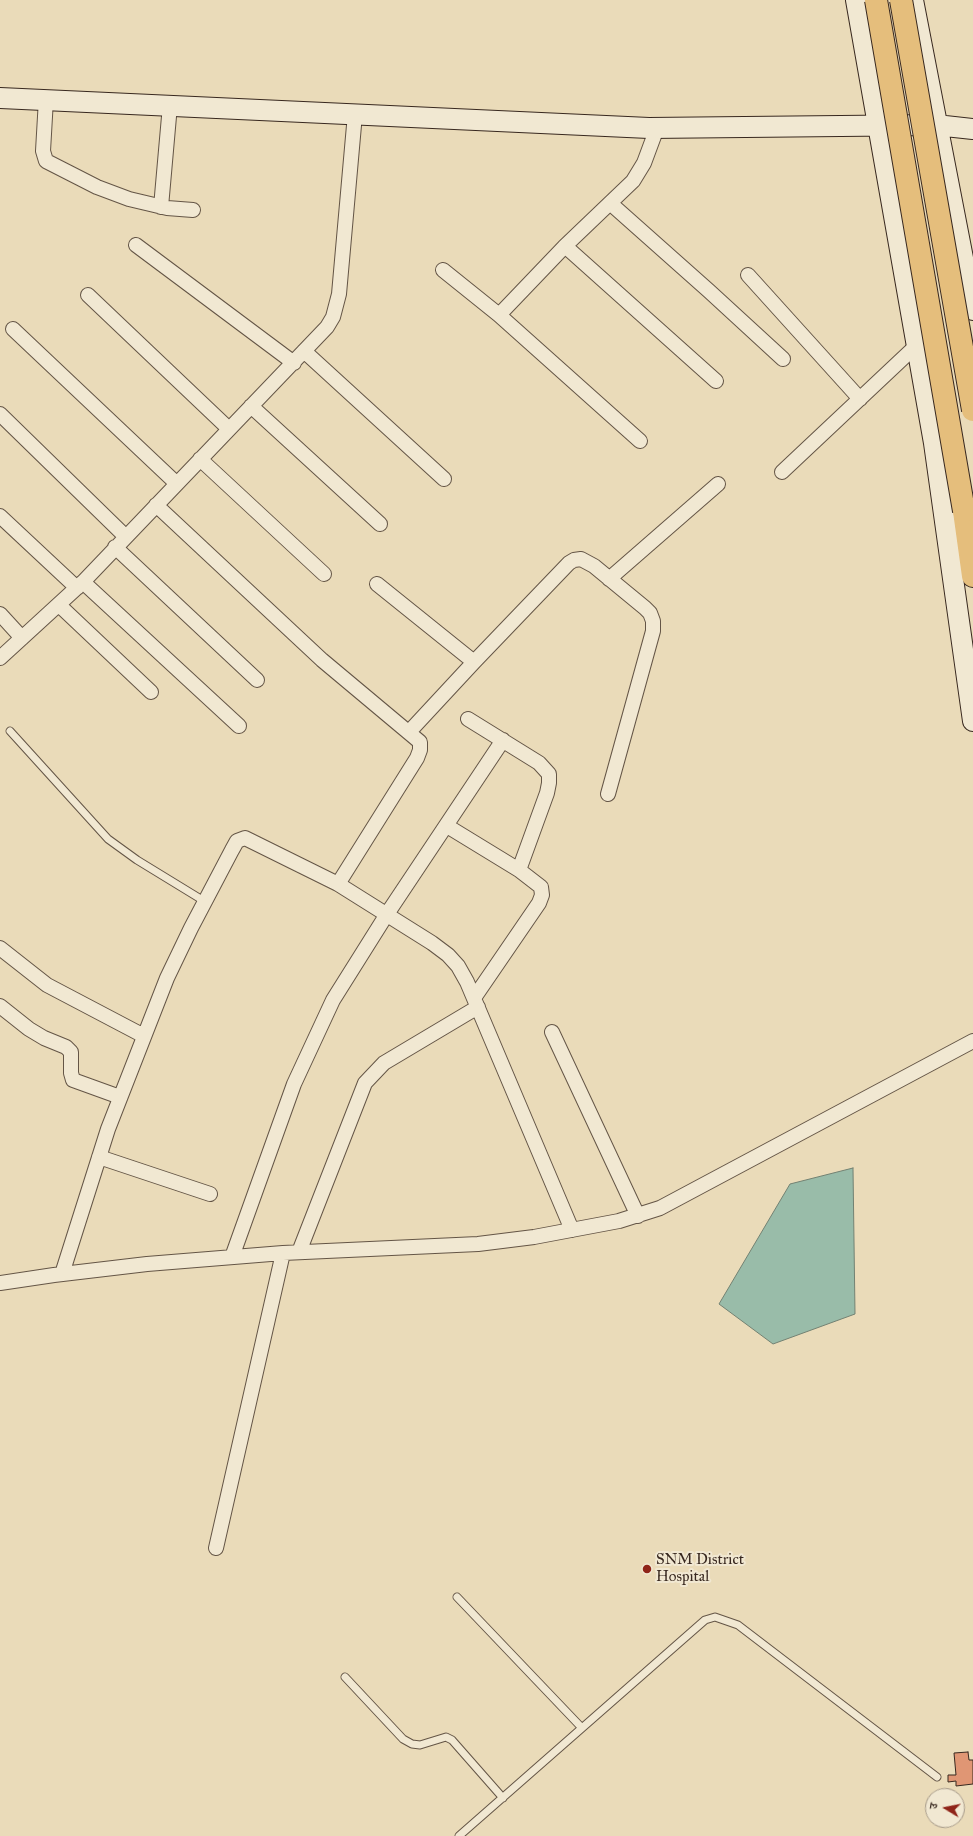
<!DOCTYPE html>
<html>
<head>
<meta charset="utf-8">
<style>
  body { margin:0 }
  #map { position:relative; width:973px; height:1836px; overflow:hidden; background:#eadbb9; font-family:"IM FELL Great Primer","Noto Serif Devanagari",serif }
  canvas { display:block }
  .north { position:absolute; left:925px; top:1788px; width:40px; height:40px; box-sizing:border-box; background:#f1e8d2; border:1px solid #a79b8a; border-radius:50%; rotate:280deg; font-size:11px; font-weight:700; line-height:16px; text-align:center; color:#38281f }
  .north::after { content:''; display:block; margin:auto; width:14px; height:18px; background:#8f2418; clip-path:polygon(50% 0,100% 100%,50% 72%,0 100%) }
</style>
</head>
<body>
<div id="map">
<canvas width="973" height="1836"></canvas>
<div class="north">उ</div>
</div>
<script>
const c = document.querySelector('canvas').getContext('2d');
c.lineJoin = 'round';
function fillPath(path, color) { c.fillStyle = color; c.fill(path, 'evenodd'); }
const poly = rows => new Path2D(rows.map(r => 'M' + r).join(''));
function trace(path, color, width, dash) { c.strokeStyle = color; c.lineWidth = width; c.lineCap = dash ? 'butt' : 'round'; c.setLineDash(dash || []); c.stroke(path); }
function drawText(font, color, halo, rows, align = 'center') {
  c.font = font + ' "IM FELL Great Primer",serif'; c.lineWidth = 4; c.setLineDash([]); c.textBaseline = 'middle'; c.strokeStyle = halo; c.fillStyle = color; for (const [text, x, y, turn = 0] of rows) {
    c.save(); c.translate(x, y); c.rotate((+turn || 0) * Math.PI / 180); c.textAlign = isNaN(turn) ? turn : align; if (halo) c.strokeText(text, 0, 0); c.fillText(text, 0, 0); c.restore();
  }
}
const water = poly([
  [853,1168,855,1314,773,1344,719,1304,790,1184,853,1168]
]);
const building = poly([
  [968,1752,969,1760,973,1760,973,1784,956,1786,956,1781,948,1782,948,1775,956,1775,954,1753,968,1752]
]);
const lane = poly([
  [10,731,108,839,137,860,204,901],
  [457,1597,582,1728],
  [345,1677,403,1739,412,1744,420,1745,446,1737,452,1740,503,1798],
  [459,1836,705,1620,715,1617,738,1625,937,1777]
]);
const street = poly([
  [46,99,43,151,46,161,97,187,129,199,167,208,193,210],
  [610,203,709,291,783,359],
  [161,207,170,105],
  [136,245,294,363],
  [565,246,716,381],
  [443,270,499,315],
  [748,275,860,399],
  [88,295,229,429],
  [13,329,176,483],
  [304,351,444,479],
  [251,406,380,524],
  [0,414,125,536],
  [640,441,499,315,565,246,633,181,644,163,657,128],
  [200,459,324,574],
  [782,472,917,345],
  [156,505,322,660,420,742,420,750,417,758,338,884],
  [0,516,77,588],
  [115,547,257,680],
  [609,579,718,484],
  [83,582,239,726],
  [377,584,474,662],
  [59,605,151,692],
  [0,614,22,638],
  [0,658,83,582,327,327,333,317,339,294,355,114],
  [468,719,539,763,549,774,549,783,547,793,519,870],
  [409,732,474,662,569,563,574,560,581,559,594,566,645,608,650,613,653,621,653,631,608,794],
  [447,826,519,870,541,887,542,895,539,903,474,998],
  [0,948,47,985,144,1036],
  [0,1006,29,1029,44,1038,66,1047,71,1052,71,1073,73,1080,120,1097],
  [552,1032,638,1216],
  [99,1157,210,1194],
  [299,1252,365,1083,384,1063,478,1007],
  [232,1257,294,1084,333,1000,387,914,503,740],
  [62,1274,108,1129,167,978,191,928,232,850,237,841,245,838,338,884,432,943,448,955,458,966,467,982,572,1230],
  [0,1283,54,1275,147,1264,283,1253,478,1244,534,1237,619,1221,660,1208,973,1041],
  [216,1548,283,1253]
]);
const secondary = poly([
  [856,0,934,443,973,721],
  [913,0,973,310],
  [0,98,649,128,936,125,973,129]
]);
const primary = poly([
  [964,511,973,576]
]);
const primaryBridge = poly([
  [876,0,964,511],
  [901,0,973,410]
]);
const markers = [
  [647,1569,5,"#8f2418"]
];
const poiNames = [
  ["SNM District",656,1560],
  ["Hospital",656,1577]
];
fillPath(water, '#99bca9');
trace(water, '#728172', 1);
fillPath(building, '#e09674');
trace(building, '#38281f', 1);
trace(lane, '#645546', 9);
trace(street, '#645546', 16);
trace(secondary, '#38281f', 22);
trace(primary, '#38281f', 24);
trace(lane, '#f1e8d2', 7);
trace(street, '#f1e8d2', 14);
trace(secondary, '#f1e8d2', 20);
trace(primary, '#e5be7c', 22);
trace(primaryBridge, '#38281f', 24, []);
trace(primaryBridge, '#e5be7c', 22);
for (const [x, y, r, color] of markers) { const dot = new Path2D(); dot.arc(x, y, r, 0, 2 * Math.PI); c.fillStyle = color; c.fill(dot); trace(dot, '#f1e8d2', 1.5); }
drawText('15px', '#38281f', '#f1e8d2', poiNames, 'left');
</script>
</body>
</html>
